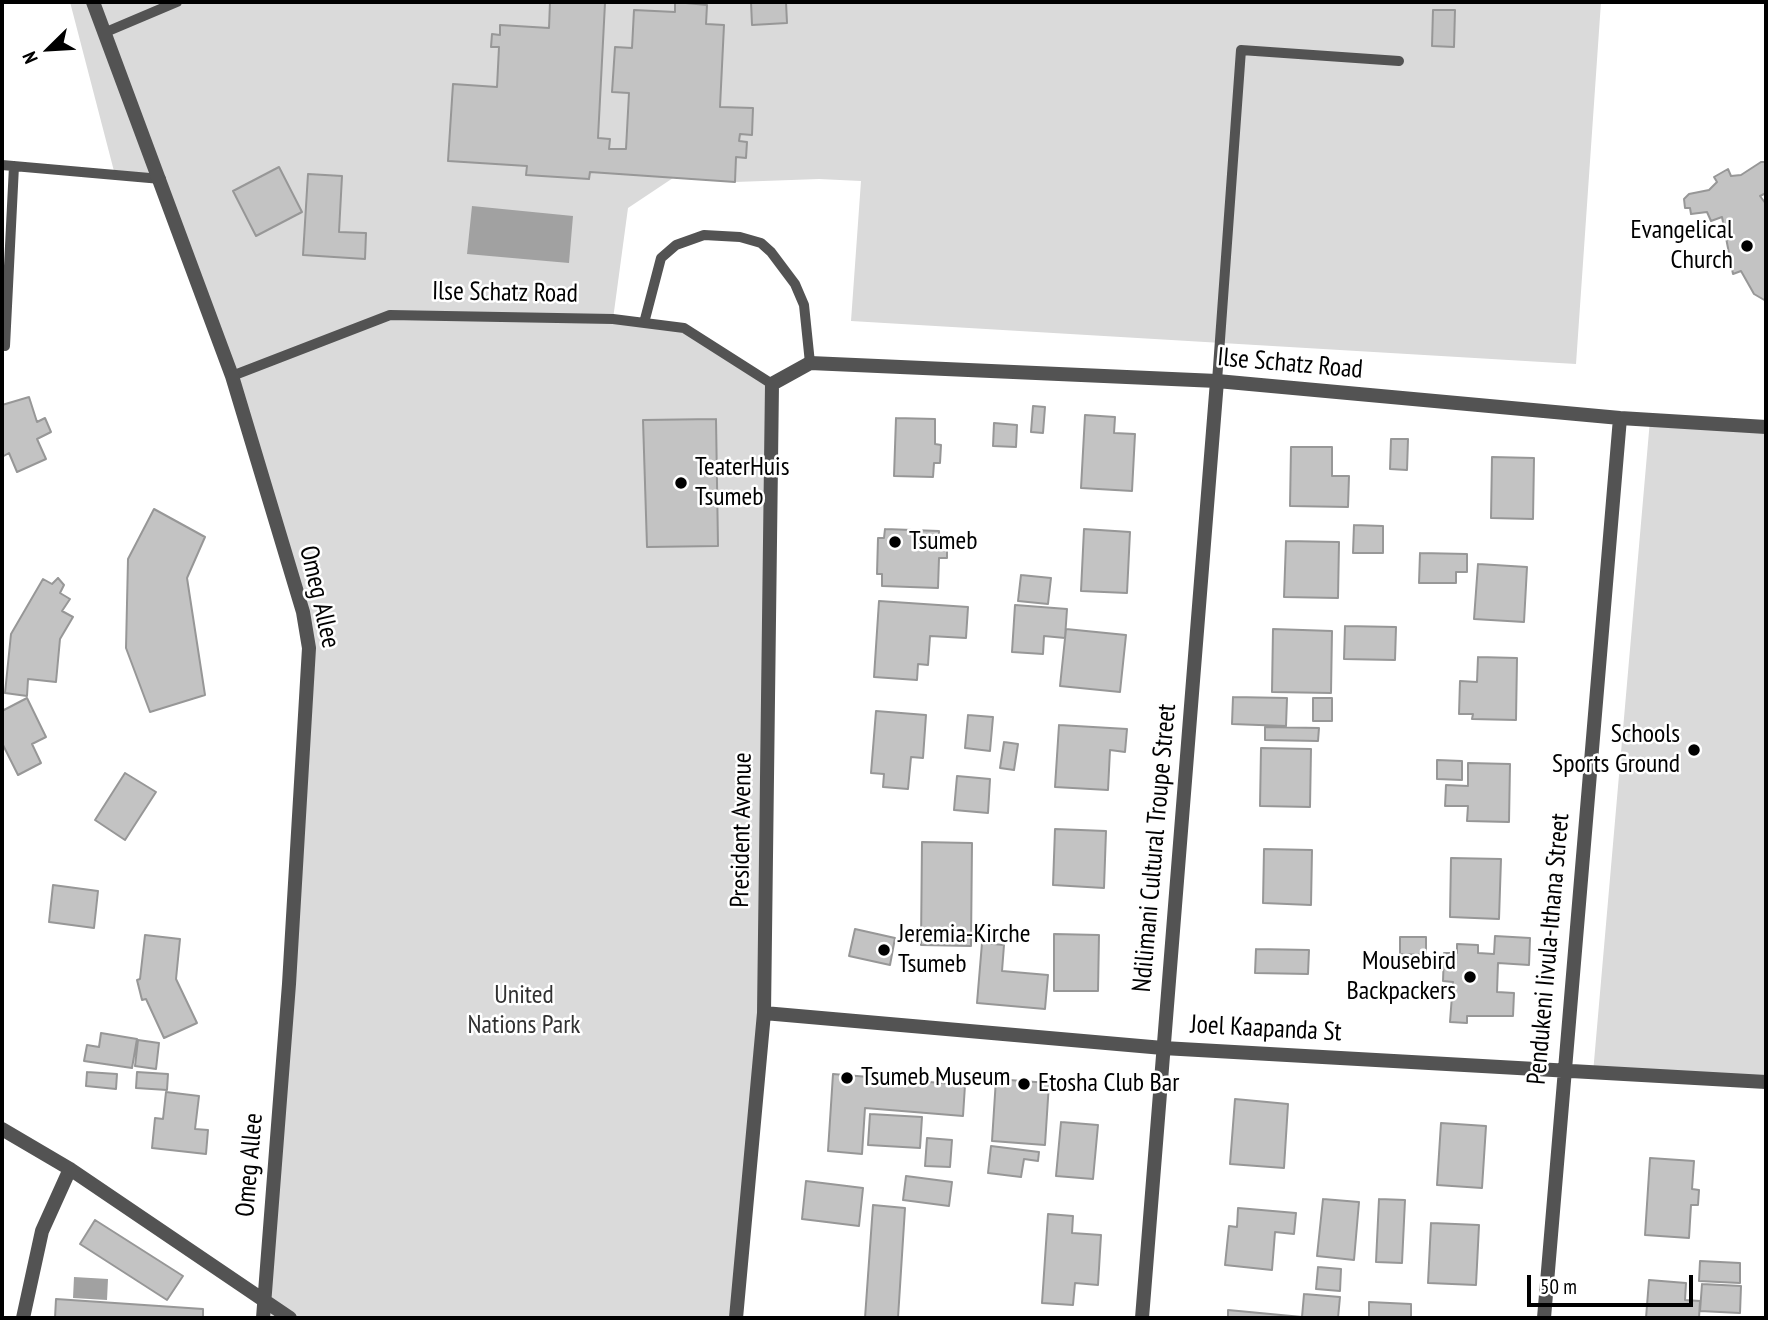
<!DOCTYPE html>
<html>
<head>
<meta charset="utf-8">
<style>
  body { margin:0 }
  #map { position:relative; width:1768px; height:1320px; overflow:hidden; background:#fff; font-family:"PT Sans Narrow",sans-serif }
  canvas { display:block }
  .frame { position:absolute; inset:0; border:4px solid #000; pointer-events:none }
  .north { position:absolute; left:14px; top:14px; width:70px; height:70px; -webkit-text-stroke:5px #fff; paint-order:stroke; rotate:246deg; font-size:19px; font-weight:700; line-height:28px; text-align:center; color:#000 }
  .north::after { content:''; display:block; margin:auto; width:24px; height:32px; background:#000; clip-path:polygon(50% 0,100% 100%,50% 72%,0 100%) }
  .scale { position:absolute; left:1527px; top:1275px; width:166px; height:32px; box-sizing:border-box; border:4px solid #000; border-top:0; padding-left:9px; font-size:21px; line-height:24px; white-space:nowrap; color:#000; -webkit-text-stroke:5px #fff; paint-order:stroke }
</style>
</head>
<body>
<div id="map">
<canvas width="1768" height="1320"></canvas>
<div class="frame"></div>
<div class="north">N</div>
<div class="scale">50 m</div>
</div>
<script>
const c = document.querySelector('canvas').getContext('2d');
c.lineJoin = 'round';
function fillPath(path, color) { c.fillStyle = color; c.fill(path, 'evenodd'); }
const poly = rows => new Path2D(rows.map(r => 'M' + r).join(''));
function trace(path, color, width, dash) { c.strokeStyle = color; c.lineWidth = width; c.lineCap = dash ? 'butt' : 'round'; c.setLineDash(dash || []); c.stroke(path); }
function drawText(font, color, halo, rows, align = 'center') {
  c.font = font + ' "PT Sans Narrow",sans-serif'; c.lineWidth = 5; c.setLineDash([]); c.textBaseline = 'middle'; c.strokeStyle = halo; c.fillStyle = color; for (const [text, x, y, turn = 0] of rows) {
    c.save(); c.translate(x, y); c.rotate((+turn || 0) * Math.PI / 180); c.textAlign = isNaN(turn) ? turn : align; if (halo) c.strokeText(text, 0, 0); c.fillText(text, 0, 0); c.restore();
  }
}
const green = poly([
  [70,2,1601,2,1576,364,851,321,861,181,819,179,735,182,673,178,628,208,613,319,684,328,772,384,764,1013,741,1318,263,1318,309,648,232,376,161,179,115,175],
  [1650,420,1766,427,1766,1082,1593,1073]
]);
const water = poly([
  [472,206,573,216,569,263,467,254],
  [74,1277,108,1279,107,1300,73,1298]
]);
const building = poly([
  [550,2,605,3,598,138,610,139,609,149,626,149,629,93,612,92,615,47,632,48,634,10,675,12,675,2,707,5,706,24,724,25,720,107,753,108,752,135,740,134,739,141,747,142,746,158,736,157,735,182,590,172,589,179,526,175,527,166,448,161,453,84,497,87,499,47,491,47,492,34,500,35,500,25,549,28,550,2],
  [751,2,786,2,787,23,752,25,751,2],
  [1433,10,1455,10,1454,47,1432,46,1433,10],
  [1761,162,1766,162,1766,193,1760,196,1766,204,1766,301,1754,294,1741,271,1733,274,1722,217,1711,221,1707,212,1691,214,1690,208,1685,208,1684,199,1689,194,1709,190,1717,182,1714,177,1728,169,1731,176,1741,175,1761,162],
  [279,167,302,212,256,236,233,191,279,167],
  [308,174,342,176,339,232,366,233,365,259,303,255,308,174],
  [29,397,37,422,45,418,51,432,37,439,46,459,17,472,9,453,2,457,2,405,29,397],
  [1033,406,1045,407,1043,433,1031,432,1033,406],
  [1085,415,1115,417,1114,433,1135,434,1132,491,1081,488,1085,415],
  [896,418,935,419,935,444,941,445,940,463,934,463,933,477,894,476,896,418],
  [716,419,718,546,647,547,643,420,716,419],
  [994,423,1017,425,1016,447,993,446,994,423],
  [1391,439,1408,439,1407,470,1390,469,1391,439],
  [1291,447,1332,447,1332,476,1349,476,1348,507,1290,506,1291,447],
  [1492,457,1534,458,1533,519,1491,518,1492,457],
  [154,509,205,537,187,578,205,695,150,712,126,648,128,559,154,509],
  [1354,525,1383,526,1383,553,1353,553,1354,525],
  [885,529,939,531,939,542,947,542,947,558,939,558,938,588,882,586,882,574,877,574,878,538,884,538,885,529],
  [1084,529,1130,532,1127,593,1081,591,1084,529],
  [1286,541,1339,542,1338,598,1284,597,1286,541],
  [1420,553,1467,554,1467,572,1456,572,1456,583,1419,583,1420,553],
  [1478,564,1527,567,1524,622,1474,619,1478,564],
  [1021,575,1051,578,1048,604,1018,601,1021,575],
  [58,578,64,585,60,593,70,599,62,611,73,617,60,639,56,682,28,679,27,696,5,693,11,634,43,579,52,584,58,578],
  [879,601,968,607,966,638,930,636,928,665,918,664,917,680,874,677,879,601],
  [1015,605,1067,609,1065,638,1044,636,1043,654,1012,652,1015,605],
  [1345,626,1396,627,1395,660,1344,659,1345,626],
  [1066,629,1126,635,1120,692,1060,686,1066,629],
  [1273,629,1332,631,1331,693,1272,692,1273,629],
  [1478,657,1517,658,1516,720,1472,719,1473,714,1459,714,1460,681,1477,682,1478,657],
  [1233,697,1287,698,1286,726,1232,724,1233,697],
  [27,698,46,737,32,744,41,763,18,775,2,743,2,711,27,698],
  [1313,698,1332,698,1332,721,1313,721,1313,698],
  [876,711,926,715,923,758,911,757,908,789,883,787,884,774,871,773,876,711],
  [968,715,993,717,990,751,965,748,968,715],
  [1059,725,1127,729,1125,752,1110,750,1108,790,1055,787,1059,725],
  [1265,727,1319,728,1318,741,1265,740,1265,727],
  [1004,742,1018,744,1014,770,1000,768,1004,742],
  [1261,748,1311,749,1310,807,1260,806,1261,748],
  [1437,760,1462,761,1462,780,1437,779,1437,760],
  [1468,763,1510,764,1509,822,1467,821,1468,806,1445,806,1446,785,1468,786,1468,763],
  [125,773,156,792,125,840,95,820,125,773],
  [957,776,990,779,988,813,954,810,957,776],
  [1055,829,1106,831,1104,888,1053,885,1055,829],
  [922,842,972,843,971,946,921,945,922,842],
  [1264,849,1312,850,1311,905,1263,903,1264,849],
  [1451,858,1501,859,1499,919,1450,917,1451,858],
  [53,885,98,891,94,928,49,922,53,885],
  [855,929,895,938,890,965,849,956,855,929],
  [1054,934,1099,935,1098,991,1054,991,1054,934],
  [145,935,180,939,176,979,197,1023,164,1038,146,999,142,1000,137,980,140,979,145,935],
  [1495,936,1530,938,1529,965,1498,963,1497,992,1514,993,1513,1016,1467,1016,1467,1023,1450,1022,1453,982,1443,981,1444,953,1457,953,1457,944,1478,945,1478,953,1494,954,1495,936],
  [1400,937,1426,937,1426,955,1400,954,1400,937],
  [982,943,1004,945,1002,971,1048,975,1045,1009,977,1003,982,943],
  [1256,949,1309,950,1308,974,1255,973,1256,949],
  [101,1033,137,1039,132,1068,84,1061,87,1045,99,1047,101,1033],
  [138,1040,159,1043,156,1069,135,1066,138,1040],
  [87,1072,117,1074,116,1089,86,1086,87,1072],
  [137,1072,168,1074,167,1090,136,1088,137,1072],
  [833,1074,965,1085,963,1116,865,1108,862,1154,828,1151,833,1074],
  [996,1079,1049,1083,1045,1145,992,1141,996,1079],
  [166,1092,199,1096,195,1129,208,1130,206,1154,152,1148,155,1118,163,1119,166,1092],
  [1235,1099,1288,1104,1284,1168,1230,1164,1235,1099],
  [870,1114,922,1117,920,1148,868,1145,870,1114],
  [1061,1122,1098,1125,1093,1179,1056,1176,1061,1122],
  [1441,1123,1486,1126,1482,1188,1437,1185,1441,1123],
  [927,1138,952,1140,950,1167,925,1166,927,1138],
  [991,1146,1039,1152,1038,1161,1024,1159,1021,1177,988,1173,991,1146],
  [1650,1158,1694,1161,1692,1189,1699,1190,1698,1205,1691,1205,1689,1238,1645,1235,1650,1158],
  [906,1176,952,1182,949,1206,903,1200,906,1176],
  [806,1181,863,1188,859,1226,802,1219,806,1181],
  [1323,1199,1359,1202,1354,1260,1317,1256,1323,1199],
  [1379,1199,1405,1200,1402,1263,1376,1262,1379,1199],
  [873,1205,905,1208,898,1318,865,1318,873,1205],
  [1238,1208,1296,1213,1294,1234,1275,1232,1272,1270,1225,1265,1229,1226,1237,1227,1238,1208],
  [1048,1214,1073,1216,1072,1233,1101,1235,1098,1285,1075,1283,1073,1305,1042,1303,1048,1214],
  [95,1220,183,1276,167,1300,80,1244,95,1220],
  [1431,1223,1479,1225,1476,1285,1428,1283,1431,1223],
  [1700,1261,1740,1263,1740,1283,1699,1281,1700,1261],
  [1318,1267,1341,1269,1340,1291,1316,1289,1318,1267],
  [1649,1280,1686,1283,1685,1300,1700,1301,1699,1318,1646,1318,1649,1280],
  [1702,1284,1741,1286,1740,1313,1700,1311,1702,1284],
  [1304,1294,1340,1297,1338,1318,1228,1318,1228,1310,1302,1317,1304,1294],
  [56,1299,203,1309,203,1318,55,1318,56,1299],
  [1369,1302,1411,1304,1411,1318,1369,1318,1369,1302]
]);
const lane = poly([
  [106,32,177,2],
  [2,165,161,179],
  [644,323,661,258,676,245,704,235,740,237,761,243,771,252,795,284,804,305,810,363],
  [5,346,14,166],
  [232,376,390,315,613,319,684,328,772,384],
  [1217,381,1241,50,1399,61]
]);
const street = poly([
  [93,2,232,376,303,612,309,648,289,984,263,1318],
  [764,1013,1163,1048,1766,1082],
  [2,1129,70,1169,290,1318],
  [23,1318,42,1231,70,1169],
  [736,1318,764,1013,772,384,810,363,1217,381,1620,418,1766,427],
  [1142,1318,1217,381],
  [1544,1318,1620,418]
]);
const markers = [
  [1747,246,7,"#000"],
  [681,483,7,"#000"],
  [895,542,7,"#000"],
  [1694,750,7,"#000"],
  [884,950,7,"#000"],
  [1470,977,7,"#000"],
  [847,1078,7,"#000"],
  [1024,1084,7,"#000"]
];
const poiNames = [
  ["Evangelical",1733,231,"right"],
  ["Church",1733,261,"right"],
  ["TeaterHuis",695,468],
  ["Tsumeb",695,498],
  ["Tsumeb",909,542],
  ["Schools",1680,735,"right"],
  ["Sports Ground",1680,765,"right"],
  ["Jeremia-Kirche",898,935],
  ["Tsumeb",898,965],
  ["Mousebird",1456,962,"right"],
  ["Backpackers",1456,992,"right"],
  ["Tsumeb Museum",861,1078],
  ["Etosha Club Bar",1038,1084]
];
const streetNames = [
  ["Ilse Schatz Road",505,293,1],
  ["Ilse Schatz Road",1290,364,5],
  ["Omeg Allee",319,597,77],
  ["President Avenue",742,830,-89],
  ["Ndilimani Cultural Troupe Street",1155,848,-85],
  ["Pendukeni Iivula-Ithana Street",1549,949,-85],
  ["Joel Kaapanda St",1266,1029,3],
  ["Omeg Allee",250,1165,-85]
];
const parkNames = [
  ["United",524,996],
  ["Nations Park",524,1026]
];
fillPath(green, '#dadada');
fillPath(water, '#a1a1a1');
fillPath(building, '#c3c3c3');
trace(building, '#979797', 2);
trace(lane, '#535353', 10);
trace(street, '#535353', 14);
for (const [x, y, r, color] of markers) { const dot = new Path2D(); dot.arc(x, y, r, 0, 2 * Math.PI); c.fillStyle = color; c.fill(dot); trace(dot, '#fff', 2.5); }
drawText('26px', '#000', '#fff', poiNames, 'left');
drawText('26px', '#000', '#fff', streetNames);
drawText('26px', '#313131', '#fff', parkNames);
</script>
</body>
</html>
